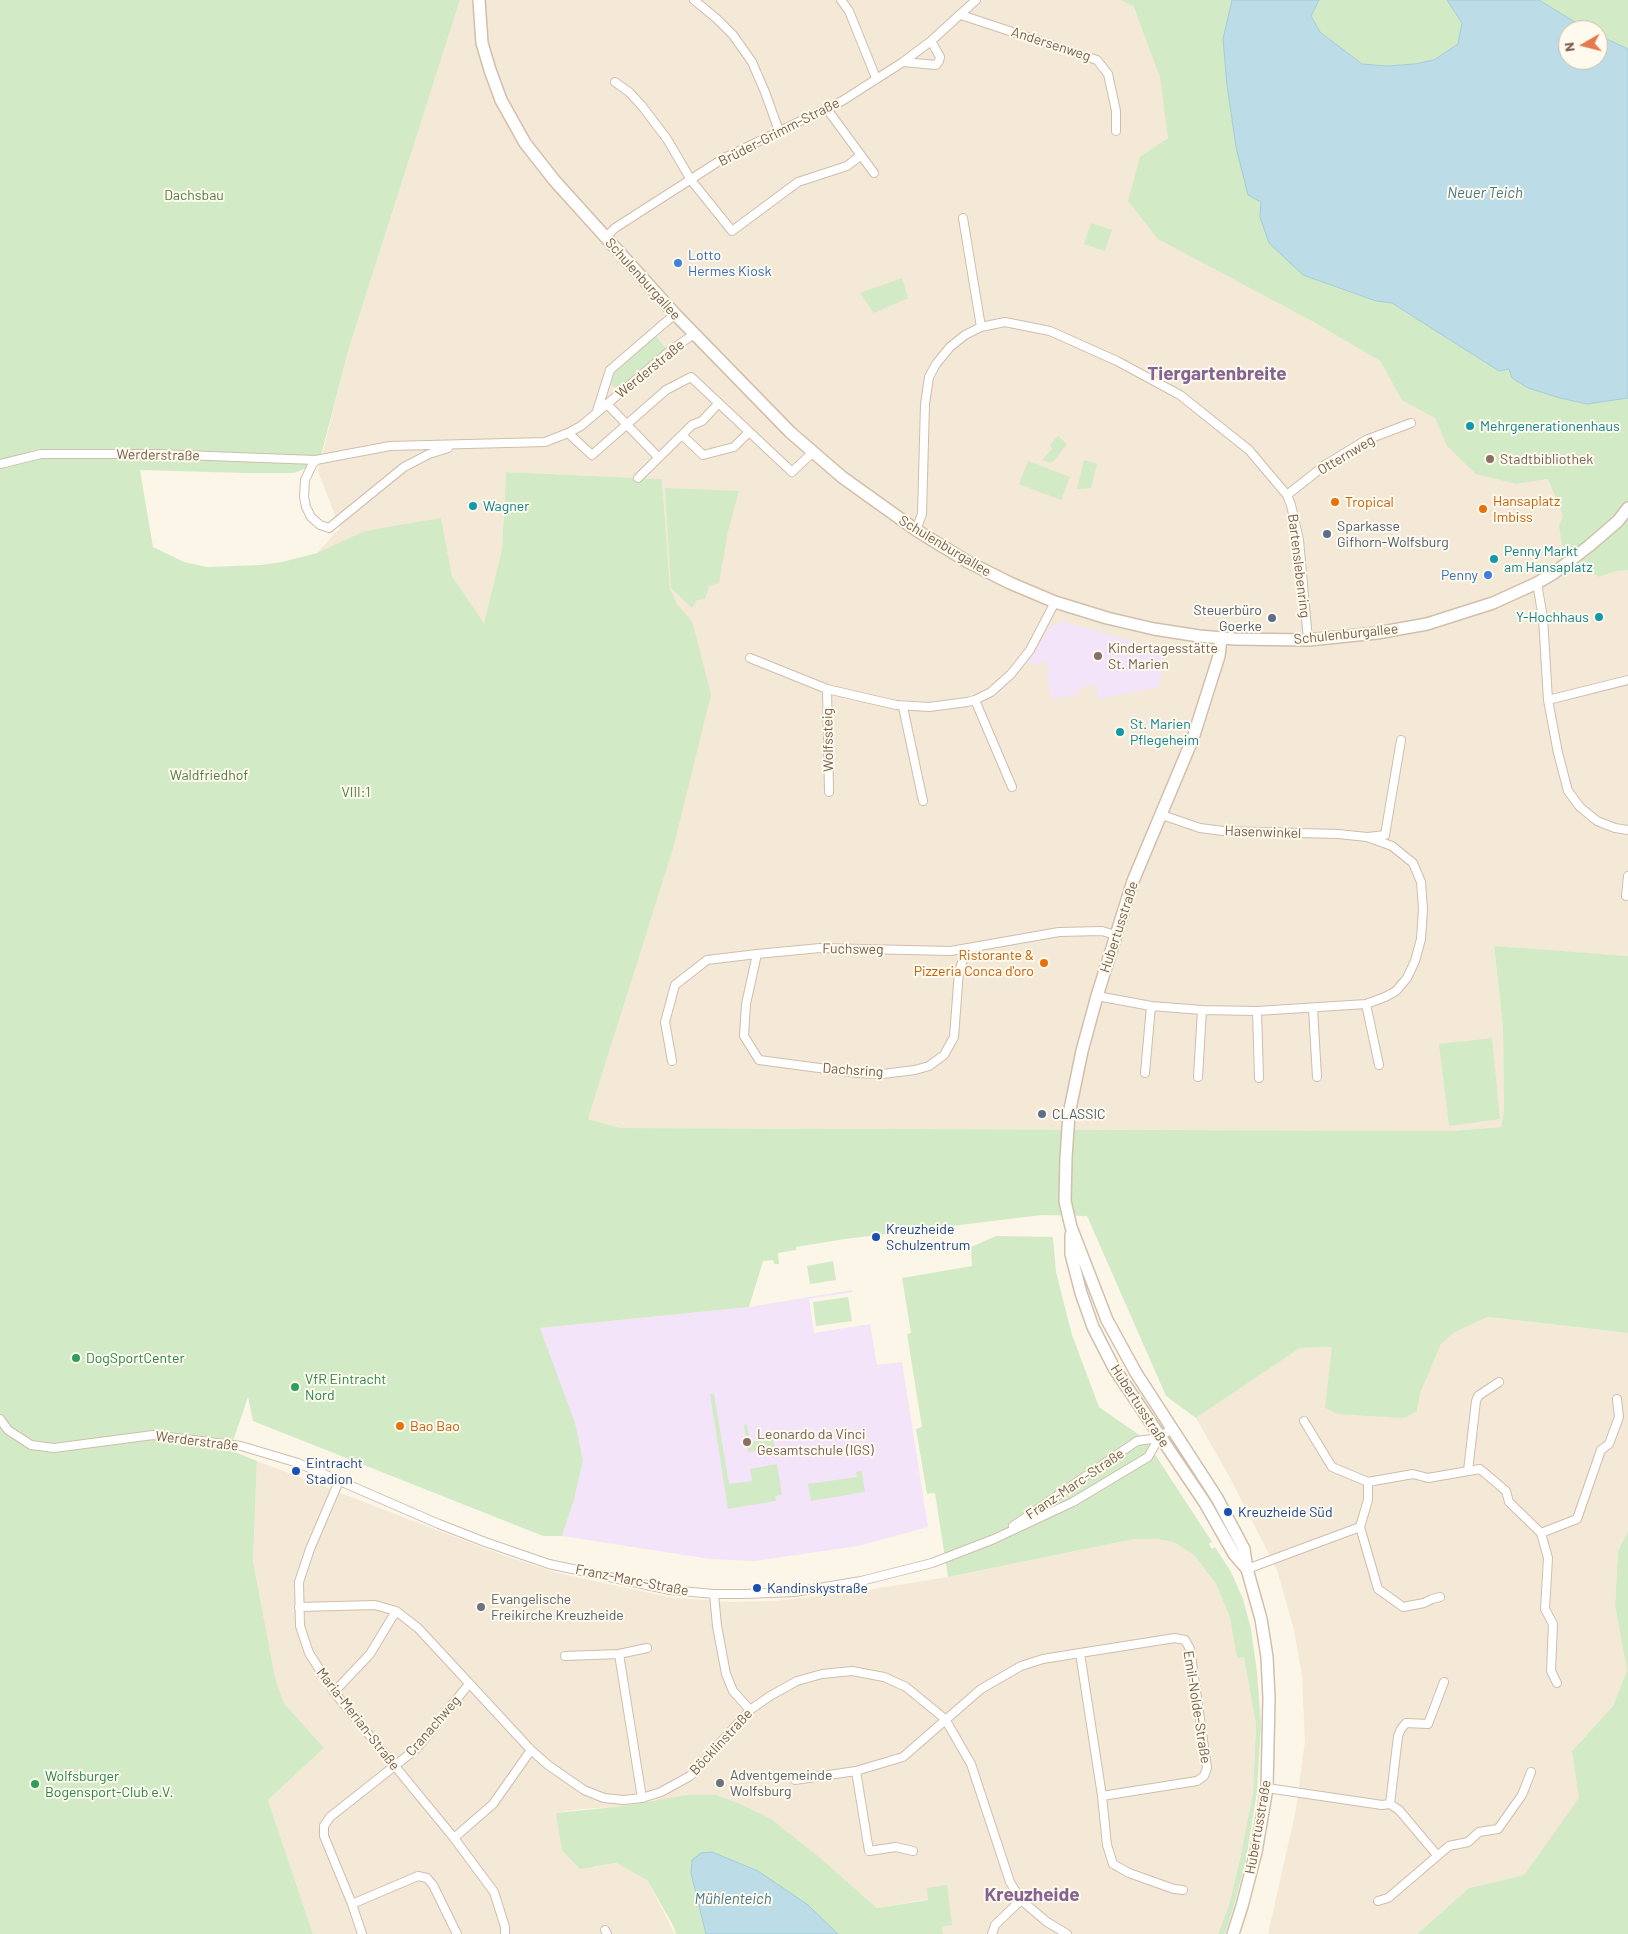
<!DOCTYPE html>
<html>
<head>
<meta charset="utf-8">
<style>
  body { margin:0 }
  #map { position:relative; width:1628px; height:1934px; overflow:hidden; background:#fcf6e8; font-family:Barlow,sans-serif }
  canvas { display:block }
  .north { position:absolute; left:1558px; top:20px; width:50px; height:50px; box-sizing:border-box; background:#fffaee; border:1px solid #c9bcad; border-radius:50%; rotate:262deg; font-size:14px; font-weight:700; line-height:20px; text-align:center; color:#775e4b }
  .north::after { content:''; display:block; margin:auto; width:18px; height:22px; background:#e67a4e; clip-path:polygon(50% 0,100% 100%,50% 72%,0 100%) }
</style>
</head>
<body>
<div id="map">
<canvas width="1628" height="1934"></canvas>
<div class="north">N</div>
</div>
<script>
const c = document.querySelector('canvas').getContext('2d');
c.lineJoin = 'round';
function fillPath(path, color) { c.fillStyle = color; c.fill(path, 'evenodd'); }
const poly = rows => new Path2D(rows.map(r => 'M' + r).join(''));
function trace(path, color, width, dash) { c.strokeStyle = color; c.lineWidth = width; c.lineCap = dash ? 'butt' : 'round'; c.setLineDash(dash || []); c.stroke(path); }
function drawText(font, color, halo, rows, align = 'center') {
  c.font = font + ' Barlow,sans-serif'; c.lineWidth = 4; c.setLineDash([]); c.textBaseline = 'middle'; c.strokeStyle = halo; c.fillStyle = color; for (const [text, x, y, turn = 0] of rows) {
    c.save(); c.translate(x, y); c.rotate((+turn || 0) * Math.PI / 180); c.textAlign = isNaN(turn) ? turn : align; if (halo) c.strokeText(text, 0, 0); c.fillText(text, 0, 0); c.restore();
  }
}
const residential = poly([
  [460,0,1122,0,1132,5,1160,75,1174,131,1162,143,1312,321,1382,363,1402,399,1435,418,1447,445,1517,484,1548,479,1564,518,1566,538,1628,495,1628,956,1494,947,1503,1028,1504,1110,1501,1127,1449,1131,621,1128,588,1119,673,849,692,621,677,604,670,588,662,479,506,472,502,549,484,623,452,576,441,519,317,553,340,528,318,471,349,348],
  [1488,1317,1628,1333,1628,1531,1618,1551,1615,1606,1627,1670,1613,1706,1572,1751,1580,1798,1524,1875,1469,1888,1417,1934,1268,1934,1296,1809,1305,1741,1302,1676,1294,1630,1277,1570,1229,1476,1196,1418,1300,1348,1332,1347,1417,1411,1420,1394,1441,1344,1455,1332],
  [257,1461,502,1555,558,1573,668,1597,729,1602,775,1601,861,1591,948,1577,1134,1539,1156,1539,1173,1542,1194,1555,1216,1584,1230,1618,1237,1657,1244,1656,1256,1725,1253,1792,1240,1859,1229,1905,1218,1934,943,1934,942,1927,952,1925,929,1899,877,1908,860,1893,655,1799,615,1807,581,1809,556,1813,595,1867,616,1863,647,1880,675,1934,313,1934,268,1800,324,1748,284,1703,276,1682,253,1561]
]);
const education = poly([
  [1062,621,1165,651,1159,687,1098,699,1096,685,1079,688,1080,694,1051,699,1046,673,1048,673,1046,661,1031,665,1028,663,1051,626],
  [852,1290,853,1292,809,1299,814,1333,870,1324,877,1365,902,1362,928,1527,858,1546,754,1561,710,1559,562,1536,574,1500,583,1461,540,1328,749,1307]
]);
const green = poly([
  [0,0,460,0,349,348,319,463,294,473,244,473,140,470,153,547,184,562,207,567,261,565,282,562,317,553,365,531,441,518,452,576,484,623,502,549,506,472,662,479,670,588,677,604,692,621,711,694,673,849,588,1119,621,1128,1449,1131,1501,1127,1504,1110,1503,1028,1494,946,1628,956,1628,1333,1488,1317,1455,1332,1441,1344,1420,1394,1417,1411,1404,1418,1338,1414,1325,1408,1332,1347,1300,1348,1196,1418,1166,1396,1087,1216,1042,1215,845,1239,796,1247,796,1250,778,1253,779,1264,774,1264,773,1260,763,1261,749,1307,540,1328,575,1423,583,1461,574,1500,562,1536,543,1536,253,1421,248,1397,230,1450,257,1461,253,1561,276,1682,284,1703,324,1748,268,1800,313,1934,0,1934],
  [1121,0,1232,0,1223,39,1227,85,1236,147,1261,202,1260,217,1303,275,1375,301,1392,303,1499,371,1509,369,1512,378,1528,388,1560,398,1587,404,1628,398,1628,570,1616,571,1598,577,1562,545,1559,525,1563,516,1548,479,1517,484,1476,474,1447,446,1435,418,1402,400,1381,362,1312,321,1158,239,1128,201,1140,157,1168,138,1160,77,1133,6],
  [1319,0,1447,0,1462,23,1458,44,1434,60,1415,64,1387,66,1362,64,1320,32,1311,16],
  [1539,0,1628,0,1628,49,1598,35,1598,30,1588,30,1580,26],
  [1091,223,1112,230,1105,251,1084,244],
  [902,278,908,298,874,313,860,293],
  [656,336,667,350,622,387,613,387,611,381,616,370],
  [1058,436,1067,444,1052,463,1042,460,1052,449,1050,445],
  [1084,460,1097,464,1091,488,1077,489],
  [1028,461,1070,477,1061,500,1019,484],
  [665,488,739,491,728,531,719,583,709,586,705,599,697,600,692,608,671,588],
  [1492,1038,1500,1119,1449,1126,1439,1044],
  [996,1236,1053,1237,1056,1272,1072,1335,1099,1407,1145,1439,1212,1542,1209,1544,1212,1549,1215,1547,1231,1572,1243,1599,1251,1629,1257,1672,1261,1725,1257,1792,1246,1860,1234,1906,1225,1934,1218,1934,1229,1905,1240,1859,1253,1792,1256,1725,1244,1657,1237,1658,1230,1618,1216,1584,1194,1555,1173,1542,1156,1539,1134,1539,948,1577,935,1493,927,1494,916,1429,922,1427,907,1334,911,1333,902,1278,972,1266,971,1247],
  [833,1261,836,1280,810,1284,807,1266],
  [848,1297,852,1321,816,1326,813,1302],
  [710,1394,714,1394,729,1484,752,1481,750,1469,777,1464,782,1495,775,1496,776,1501,728,1509],
  [747,1424,750,1442,773,1439,775,1448,748,1452,744,1425],
  [862,1471,865,1492,811,1501,808,1484,857,1477,856,1472],
  [1628,1531,1628,1934,1417,1934,1469,1888,1524,1875,1579,1798,1572,1751,1613,1706,1627,1670,1615,1606,1618,1551],
  [688,1795,716,1795,740,1804,771,1819,820,1858,877,1908,928,1900,927,1888,947,1885,952,1925,942,1927,943,1934,676,1934,674,1927,647,1880,616,1863,580,1869,562,1850,556,1813,615,1807]
]);
const water = poly([
  [1232,0,1319,0,1311,16,1320,32,1362,64,1387,66,1415,64,1434,60,1458,44,1462,23,1447,0,1539,0,1588,30,1568,30,1568,60,1598,60,1598,35,1628,49,1628,398,1587,404,1560,398,1528,388,1512,378,1509,369,1499,371,1392,303,1376,301,1303,275,1269,243,1260,217,1261,202,1248,195,1236,147,1227,85,1223,39,1232,0],
  [712,1852,758,1871,808,1905,838,1934,706,1934,691,1873,692,1860,701,1853,712,1852]
]);
const street = poly([
  [694,0,717,19,733,35,752,62,765,92,779,131],
  [841,0,849,11,876,78],
  [961,15,1097,60,1108,74,1116,111,1116,131],
  [903,62,936,65,939,61,940,57,931,41],
  [615,82,629,92,642,106,667,139,691,180,732,231,798,182,847,166,860,156],
  [827,109,874,173],
  [963,218,981,327],
  [606,237,615,228,724,158,842,101,903,62,931,41,976,0],
  [607,404,658,457],
  [597,411,610,370,675,314],
  [568,433,592,455,666,390,691,377,792,472,813,452],
  [682,435,703,455,734,447,749,432],
  [316,460,312,465,305,480,304,497,306,507,311,517,320,525,329,528,404,467,429,454,448,448],
  [0,464,41,454,157,454,316,460,390,446,545,442,568,433,581,426,671,350,694,334],
  [638,478,692,425,702,421,718,404],
  [1287,495,1325,465,1366,440,1411,423],
  [916,530,922,514,925,404,929,377,936,364,950,347,965,335,981,327,1005,322,1050,331,1117,361,1180,395,1249,450,1287,495,1291,505,1299,540,1308,640],
  [1537,583,1543,618,1548,700,1558,753,1568,791,1580,807,1597,821,1615,828,1628,830],
  [750,658,827,689,896,705,929,707,967,702,975,700,991,692,1011,674,1030,650,1055,602],
  [827,689,829,792],
  [975,700,1012,787],
  [1548,700,1628,680],
  [903,707,923,801],
  [1368,837,1385,835,1401,740],
  [1626,896,1628,876],
  [757,954,746,1004,744,1036,759,1060,857,1073,883,1074,915,1070,929,1066,944,1055,954,1037,959,971,967,949],
  [1097,996,1151,1006,1202,1010,1257,1011,1366,1004,1385,997,1396,991,1407,978,1415,961,1421,939,1423,909,1421,882,1413,863,1392,846,1367,837,1338,834,1223,831,1200,828,1162,815],
  [1366,1004,1379,1065],
  [1313,1008,1317,1077],
  [1257,1011,1259,1078],
  [672,1061,665,1022,675,985,707,960,757,954,820,948,951,951,1059,932,1102,931,1115,935],
  [1145,1073,1151,1006],
  [1198,1077,1202,1010],
  [0,1419,8,1430,31,1445,54,1448,153,1435,241,1446,298,1463,439,1524,485,1542,549,1564,670,1590,714,1594,744,1594,795,1592,861,1581,932,1563,994,1539,1073,1502,1148,1457,1159,1438,1171,1429],
  [1304,1421,1332,1467,1368,1482],
  [1468,1471,1476,1401,1478,1396,1499,1382],
  [339,1481,310,1549,299,1582,300,1626,309,1653,334,1692,454,1838,494,1892,505,1927,505,1934],
  [1368,1482,1413,1474,1428,1478,1480,1469,1506,1491,1509,1502,1541,1533],
  [1013,1526,1137,1441,1159,1438],
  [1360,1527,1378,1589,1403,1607,1424,1603,1432,1599,1440,1597],
  [1541,1533,1577,1519,1601,1450,1609,1444,1619,1417,1617,1399],
  [1541,1533,1548,1558,1545,1609,1553,1624,1551,1671,1557,1683],
  [1247,1569,1360,1527,1368,1500,1368,1482],
  [714,1594,717,1626,726,1674,733,1691,750,1710],
  [299,1607,375,1605,396,1611,418,1628,531,1750,548,1765,584,1790,604,1798,624,1800,642,1798,661,1792,690,1776,750,1710,770,1696,797,1681,822,1674,852,1671,884,1677,906,1687,945,1719,971,1764,1010,1882,1021,1900,1047,1922,1067,1934],
  [1080,1653,1102,1796],
  [619,1654,642,1798],
  [565,1656,619,1654,647,1648],
  [334,1692,370,1654,396,1611],
  [856,1771,869,1851,896,1847,913,1851],
  [795,1780,856,1771,903,1757,981,1689,1021,1666,1043,1659,1080,1653,1175,1638,1185,1640,1190,1649,1207,1768,1204,1776,1197,1781,1102,1796,1107,1845,1113,1864,1129,1873,1174,1889,1183,1890],
  [1267,1788,1382,1805,1390,1804,1399,1810,1437,1855],
  [1390,1804,1398,1736,1401,1729,1406,1723,1428,1724,1444,1682],
  [454,1838,493,1804,531,1750],
  [1378,1901,1388,1898,1449,1846,1468,1842,1479,1832,1498,1829,1522,1795,1531,1772],
  [352,1904,418,1876,427,1878,433,1885,457,1934],
  [605,1930,607,1934],
  [362,1934,352,1904,324,1836,324,1826,330,1817,416,1749,469,1684],
  [992,1934,995,1925,1021,1900]
]);
const secondary = poly([
  [479,0,482,43,490,70,501,100,525,143,554,180,675,314,790,432,842,477,916,530,968,562,1010,583,1055,602,1107,618,1154,629,1199,636,1235,639,1308,640,1377,633,1427,624,1493,603,1537,583,1554,573,1589,546,1618,521,1628,508],
  [1221,638,1219,656,1193,738,1133,881,1097,996,1082,1051,1069,1114,1066,1158,1065,1201,1071,1227,1107,1320,1136,1373,1217,1498,1244,1549,1247,1569,1261,1619,1267,1657,1269,1698,1267,1788,1256,1852,1242,1906,1233,1934],
  [1071,1235,1071,1254,1081,1293,1093,1327,1114,1368,1205,1503,1234,1554,1246,1568]
]);
const markers = [
  [678,263,5,"#3f7fe0"],
  [1470,426,5,"#0f9aa8"],
  [1490,459,5,"#8d6e63"],
  [1335,502,5,"#e8710a"],
  [473,506,5,"#0f9aa8"],
  [1483,509,5,"#e8710a"],
  [1327,534,5,"#5c6f8a"],
  [1494,559,5,"#0f9aa8"],
  [1488,575,5,"#3f7fe0"],
  [1599,617,5,"#0f9aa8"],
  [1272,618,5,"#5c6f8a"],
  [1098,656,5,"#8d6e63"],
  [1120,732,5,"#0f9aa8"],
  [1044,963,5,"#e8710a"],
  [1042,1114,5,"#5c6f8a"],
  [876,1237,5,"#1a4fb4"],
  [76,1358,5,"#2e9e5b"],
  [295,1387,5,"#2e9e5b"],
  [400,1426,5,"#e8710a"],
  [747,1442,5,"#8d6e63"],
  [296,1471,5,"#1a4fb4"],
  [1228,1512,5,"#1a4fb4"],
  [757,1588,5,"#1a4fb4"],
  [481,1607,5,"#6b7280"],
  [720,1783,5,"#6b7280"],
  [35,1784,5,"#2e9e5b"]
];
const streetNames = [
  ["Andersenweg",1051,44,18],
  ["Brüder-Grimm-Straße",779,132,-27],
  ["Schulenburgallee",643,279,48],
  ["Werderstraße",650,369,-39],
  ["Werderstraße",158,455,1],
  ["Otternweg",1346,455,-31],
  ["Schulenburgallee",945,546,31],
  ["Bartenslebenring",1299,566,83],
  ["Schulenburgallee",1346,634,-6],
  ["Wolfssteig",828,740,-91],
  ["Hasenwinkel",1263,832,2],
  ["Hubertusstraße",1119,927,-72],
  ["Fuchsweg",853,949,1],
  ["Dachsring",853,1070,4],
  ["Hubertusstraße",1140,1406,57],
  ["Werderstraße",197,1441,7],
  ["Franz-Marc-Straße",1075,1484,-34],
  ["Franz-Marc-Straße",632,1580,11],
  ["Emil-Nolde-Straße",1197,1707,81],
  ["Maria-Merian-Straße",358,1719,52],
  ["Cranachweg",433,1726,-49],
  ["Böcklinstraße",721,1742,-47],
  ["Hubertusstraße",1258,1827,-80]
];
const parkNames = [
  ["Dachsbau",194,195],
  ["Waldfriedhof",209,775],
  ["VIII:1",356,792]
];
const shopNames = [
  ["Lotto",688,255],
  ["Hermes Kiosk",688,271],
  ["Penny",1478,575,"right"]
];
const cultureNames = [
  ["Mehrgenerationenhaus",1480,426],
  ["Wagner",483,506],
  ["Penny Markt",1504,551],
  ["am Hansaplatz",1504,567],
  ["Y-Hochhaus",1589,617,"right"],
  ["St. Marien",1130,724],
  ["Pflegeheim",1130,740]
];
const educationNames = [
  ["Stadtbibliothek",1500,459],
  ["Kindertagesstätte",1108,648],
  ["St. Marien",1108,664],
  ["Leonardo da Vinci",757,1434],
  ["Gesamtschule (IGS)",757,1450]
];
const foodNames = [
  ["Hansaplatz",1493,501],
  ["Imbiss",1493,517],
  ["Tropical",1345,502],
  ["Ristorante &",1034,955,"right"],
  ["Pizzeria Conca d'oro",1034,971,"right"],
  ["Bao Bao",410,1426]
];
const serviceNames = [
  ["Sparkasse",1337,526],
  ["Gifhorn-Wolfsburg",1337,542],
  ["Steuerbüro",1262,610,"right"],
  ["Goerke",1262,626,"right"],
  ["CLASSIC",1052,1114]
];
const transitNames = [
  ["Kreuzheide",886,1229],
  ["Schulzentrum",886,1245],
  ["Eintracht",306,1463],
  ["Stadion",306,1479],
  ["Kreuzheide Süd",1238,1512],
  ["Kandinskystraße",767,1588]
];
const leisureNames = [
  ["DogSportCenter",86,1358],
  ["VfR Eintracht",305,1379],
  ["Nord",305,1395],
  ["Wolfsburger",45,1776],
  ["Bogensport-Club e.V.",45,1792]
];
const worshipNames = [
  ["Evangelische",491,1599],
  ["Freikirche Kreuzheide",491,1615],
  ["Adventgemeinde",730,1775],
  ["Wolfsburg",730,1791]
];
const waterNames = [
  ["Neuer Teich",1485,193],
  ["Mühlenteich",733,1899]
];
const districtNames = [
  ["Tiergartenbreite",1217,374],
  ["Kreuzheide",1032,1895]
];
fillPath(residential, '#f4e8d6');
fillPath(education, '#f3e4f9');
fillPath(green, '#d2ebc6');
fillPath(water, '#bcdde7');
trace(water, '#a2ccd8', 1);
trace(street, '#cfbead', 10);
trace(secondary, '#d2bfab', 14);
trace(street, '#fff', 8);
trace(secondary, '#fff', 11);
for (const [x, y, r, color] of markers) { const dot = new Path2D(); dot.arc(x, y, r, 0, 2 * Math.PI); c.fillStyle = color; c.fill(dot); trace(dot, '#fffaee', 2); }
drawText('14px', '#775e4b', '#fffaee', streetNames);
drawText('14px', '#507d43', '#fffaee', parkNames);
drawText('14px', '#366cbe', '#fffaee', shopNames, 'left');
drawText('14px', '#0d838f', '#fffaee', cultureNames, 'left');
drawText('14px', '#785e54', '#fffaee', educationNames, 'left');
drawText('14px', '#c56008', '#fffaee', foodNames, 'left');
drawText('14px', '#4e5e75', '#fffaee', serviceNames, 'left');
drawText('14px', '#164399', '#fffaee', transitNames, 'left');
drawText('14px', '#27864d', '#fffaee', leisureNames, 'left');
drawText('14px', '#5b616d', '#fffaee', worshipNames, 'left');
drawText('italic 15px', '#457a8a', '#fffaee', waterNames);
drawText('bold 19px', '#866393', '#fffaee', districtNames);
</script>
</body>
</html>
